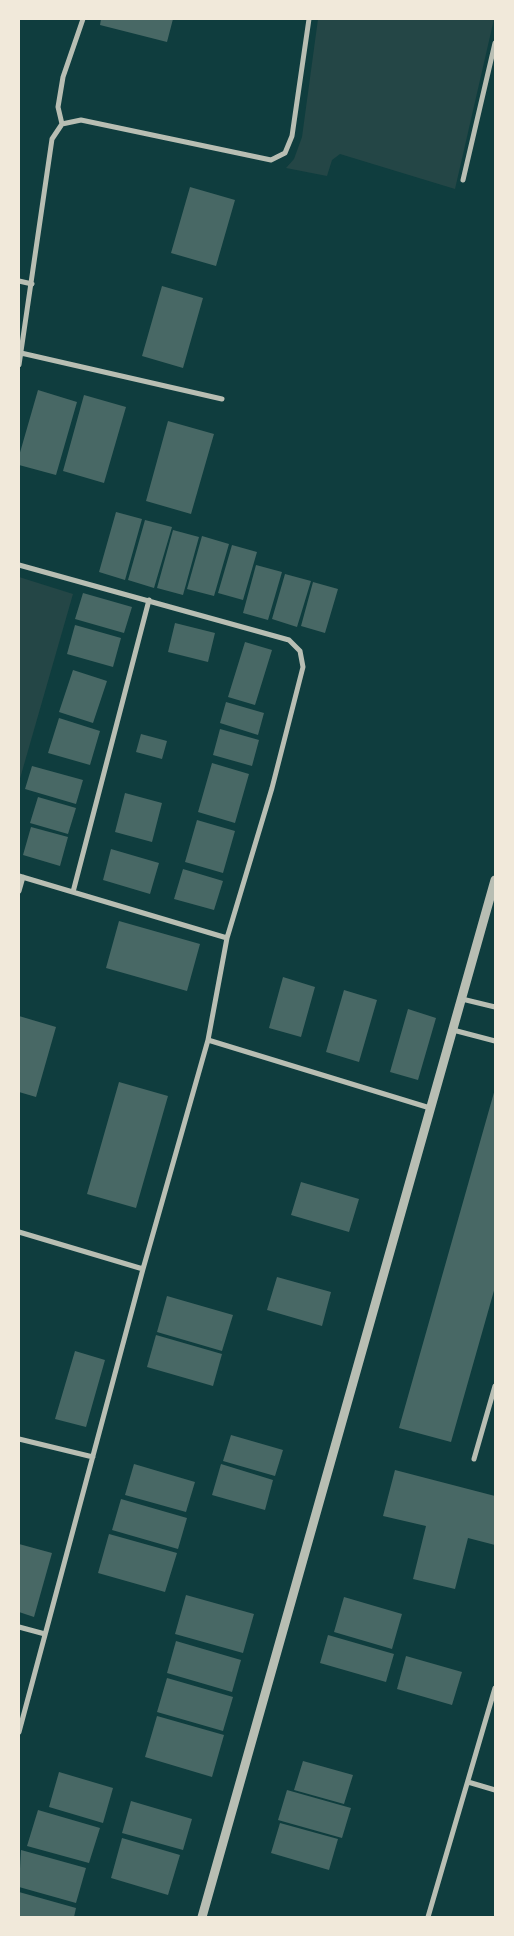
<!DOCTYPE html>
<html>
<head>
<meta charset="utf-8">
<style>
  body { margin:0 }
  #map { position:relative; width:514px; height:1936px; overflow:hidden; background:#0f3d3e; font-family:"Roboto Serif",serif }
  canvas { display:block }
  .frame { position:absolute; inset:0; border:20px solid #f1e9da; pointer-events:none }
</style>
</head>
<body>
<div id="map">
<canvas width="514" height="1936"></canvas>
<div class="frame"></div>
</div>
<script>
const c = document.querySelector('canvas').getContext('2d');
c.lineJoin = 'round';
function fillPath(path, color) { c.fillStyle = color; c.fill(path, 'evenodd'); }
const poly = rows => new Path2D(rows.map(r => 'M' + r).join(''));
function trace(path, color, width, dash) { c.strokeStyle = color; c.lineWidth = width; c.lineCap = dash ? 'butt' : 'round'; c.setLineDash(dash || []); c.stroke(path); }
const green = poly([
  [318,19,494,19,455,189,340,154,332,160,327,176,286,168,294,159,302,137],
  [19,577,73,594,19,782]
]);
const building = poly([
  [101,19,173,19,167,42,100,25],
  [190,187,235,200,216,266,171,253],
  [162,286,203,298,183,368,142,356],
  [38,390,77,402,56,475,19,465,19,456],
  [84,395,126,407,104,483,63,471],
  [168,421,214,434,191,514,146,501],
  [116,512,142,519,125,580,99,572],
  [145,520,172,527,154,588,128,580],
  [173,530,199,537,183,595,157,588],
  [202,536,229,544,214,596,187,589],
  [232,545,257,552,243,600,218,593],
  [256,565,282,572,268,620,243,613],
  [285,574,311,581,297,627,272,619],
  [313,582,338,589,325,633,301,626],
  [83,593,132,607,124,633,75,619],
  [175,623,215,633,208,662,168,652],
  [75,625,121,638,113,667,67,654],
  [245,642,272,650,255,705,228,697],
  [73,670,107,681,93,723,59,712],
  [226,702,264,713,258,735,220,723],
  [59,718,100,731,90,765,48,753],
  [220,729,259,740,252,766,213,755],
  [141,734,167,741,162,759,136,752],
  [212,763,249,774,235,823,198,812],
  [32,766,83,780,76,804,25,789],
  [125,793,162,803,152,842,115,832],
  [38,797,76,808,68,834,30,823],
  [197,820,235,831,223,873,185,862],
  [31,827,68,837,60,866,23,855],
  [111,849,159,863,150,894,103,880],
  [183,869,223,881,214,910,174,899],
  [119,921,200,944,187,991,106,968],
  [283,977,315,987,301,1037,269,1028],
  [344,990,377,1000,359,1062,326,1052],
  [408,1009,436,1018,418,1080,390,1072],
  [19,1016,56,1027,36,1097,19,1092],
  [119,1082,168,1096,136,1208,87,1194],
  [495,1089,495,1287,451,1442,399,1428],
  [301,1182,359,1199,349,1232,291,1215],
  [277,1277,331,1292,322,1326,267,1310],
  [167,1296,233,1315,222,1351,157,1332],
  [156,1335,222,1354,213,1386,147,1367],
  [75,1351,105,1360,86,1427,55,1419],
  [231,1435,283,1450,275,1476,223,1461],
  [134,1464,195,1482,186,1512,125,1495],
  [221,1464,273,1480,265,1510,212,1495],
  [395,1470,495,1496,495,1545,468,1538,455,1589,413,1579,426,1526,383,1516],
  [121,1499,187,1518,178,1549,112,1530],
  [109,1534,177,1553,165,1592,98,1573],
  [19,1544,52,1553,34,1617,19,1612],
  [186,1595,254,1614,243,1653,175,1634],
  [344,1597,402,1614,392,1649,334,1632],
  [328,1635,394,1654,386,1682,320,1663],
  [176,1641,241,1660,232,1692,167,1673],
  [406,1656,462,1672,452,1705,397,1689],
  [167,1678,233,1697,223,1731,157,1712],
  [157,1716,224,1735,212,1777,145,1757],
  [303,1761,353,1775,344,1804,294,1790],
  [59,1772,113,1788,103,1823,49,1807],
  [287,1790,351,1808,342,1838,278,1820],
  [131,1801,192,1819,183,1850,122,1833],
  [38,1810,100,1828,89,1863,27,1846],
  [280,1823,338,1839,329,1870,271,1853],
  [122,1838,180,1855,168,1895,111,1878],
  [21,1850,86,1868,76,1903,19,1887],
  [19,1892,76,1908,74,1917,19,1917]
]);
const minor = poly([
  [62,124,58,107,63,77,83,19],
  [463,180,495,43],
  [19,281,32,284],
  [21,353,222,399],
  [19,365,52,139,62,124,81,120,271,160,285,153,292,136,309,19],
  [19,565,289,640,300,651,303,667,272,788,227,938,208,1040,143,1269,19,1732],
  [19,876,227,938],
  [19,891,23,877],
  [73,892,149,600],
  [462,999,495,1007],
  [453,1030,495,1041],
  [208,1040,430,1108],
  [19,1232,143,1269],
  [19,1439,93,1457],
  [474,1459,495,1386],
  [19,1627,45,1634],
  [468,1782,495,1790],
  [428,1917,495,1688]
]);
const tertiary = poly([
  [202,1917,495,880]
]);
fillPath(green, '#244646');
fillPath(building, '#486865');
trace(minor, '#b8beb3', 5);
trace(tertiary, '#b8beb3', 9);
</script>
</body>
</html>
